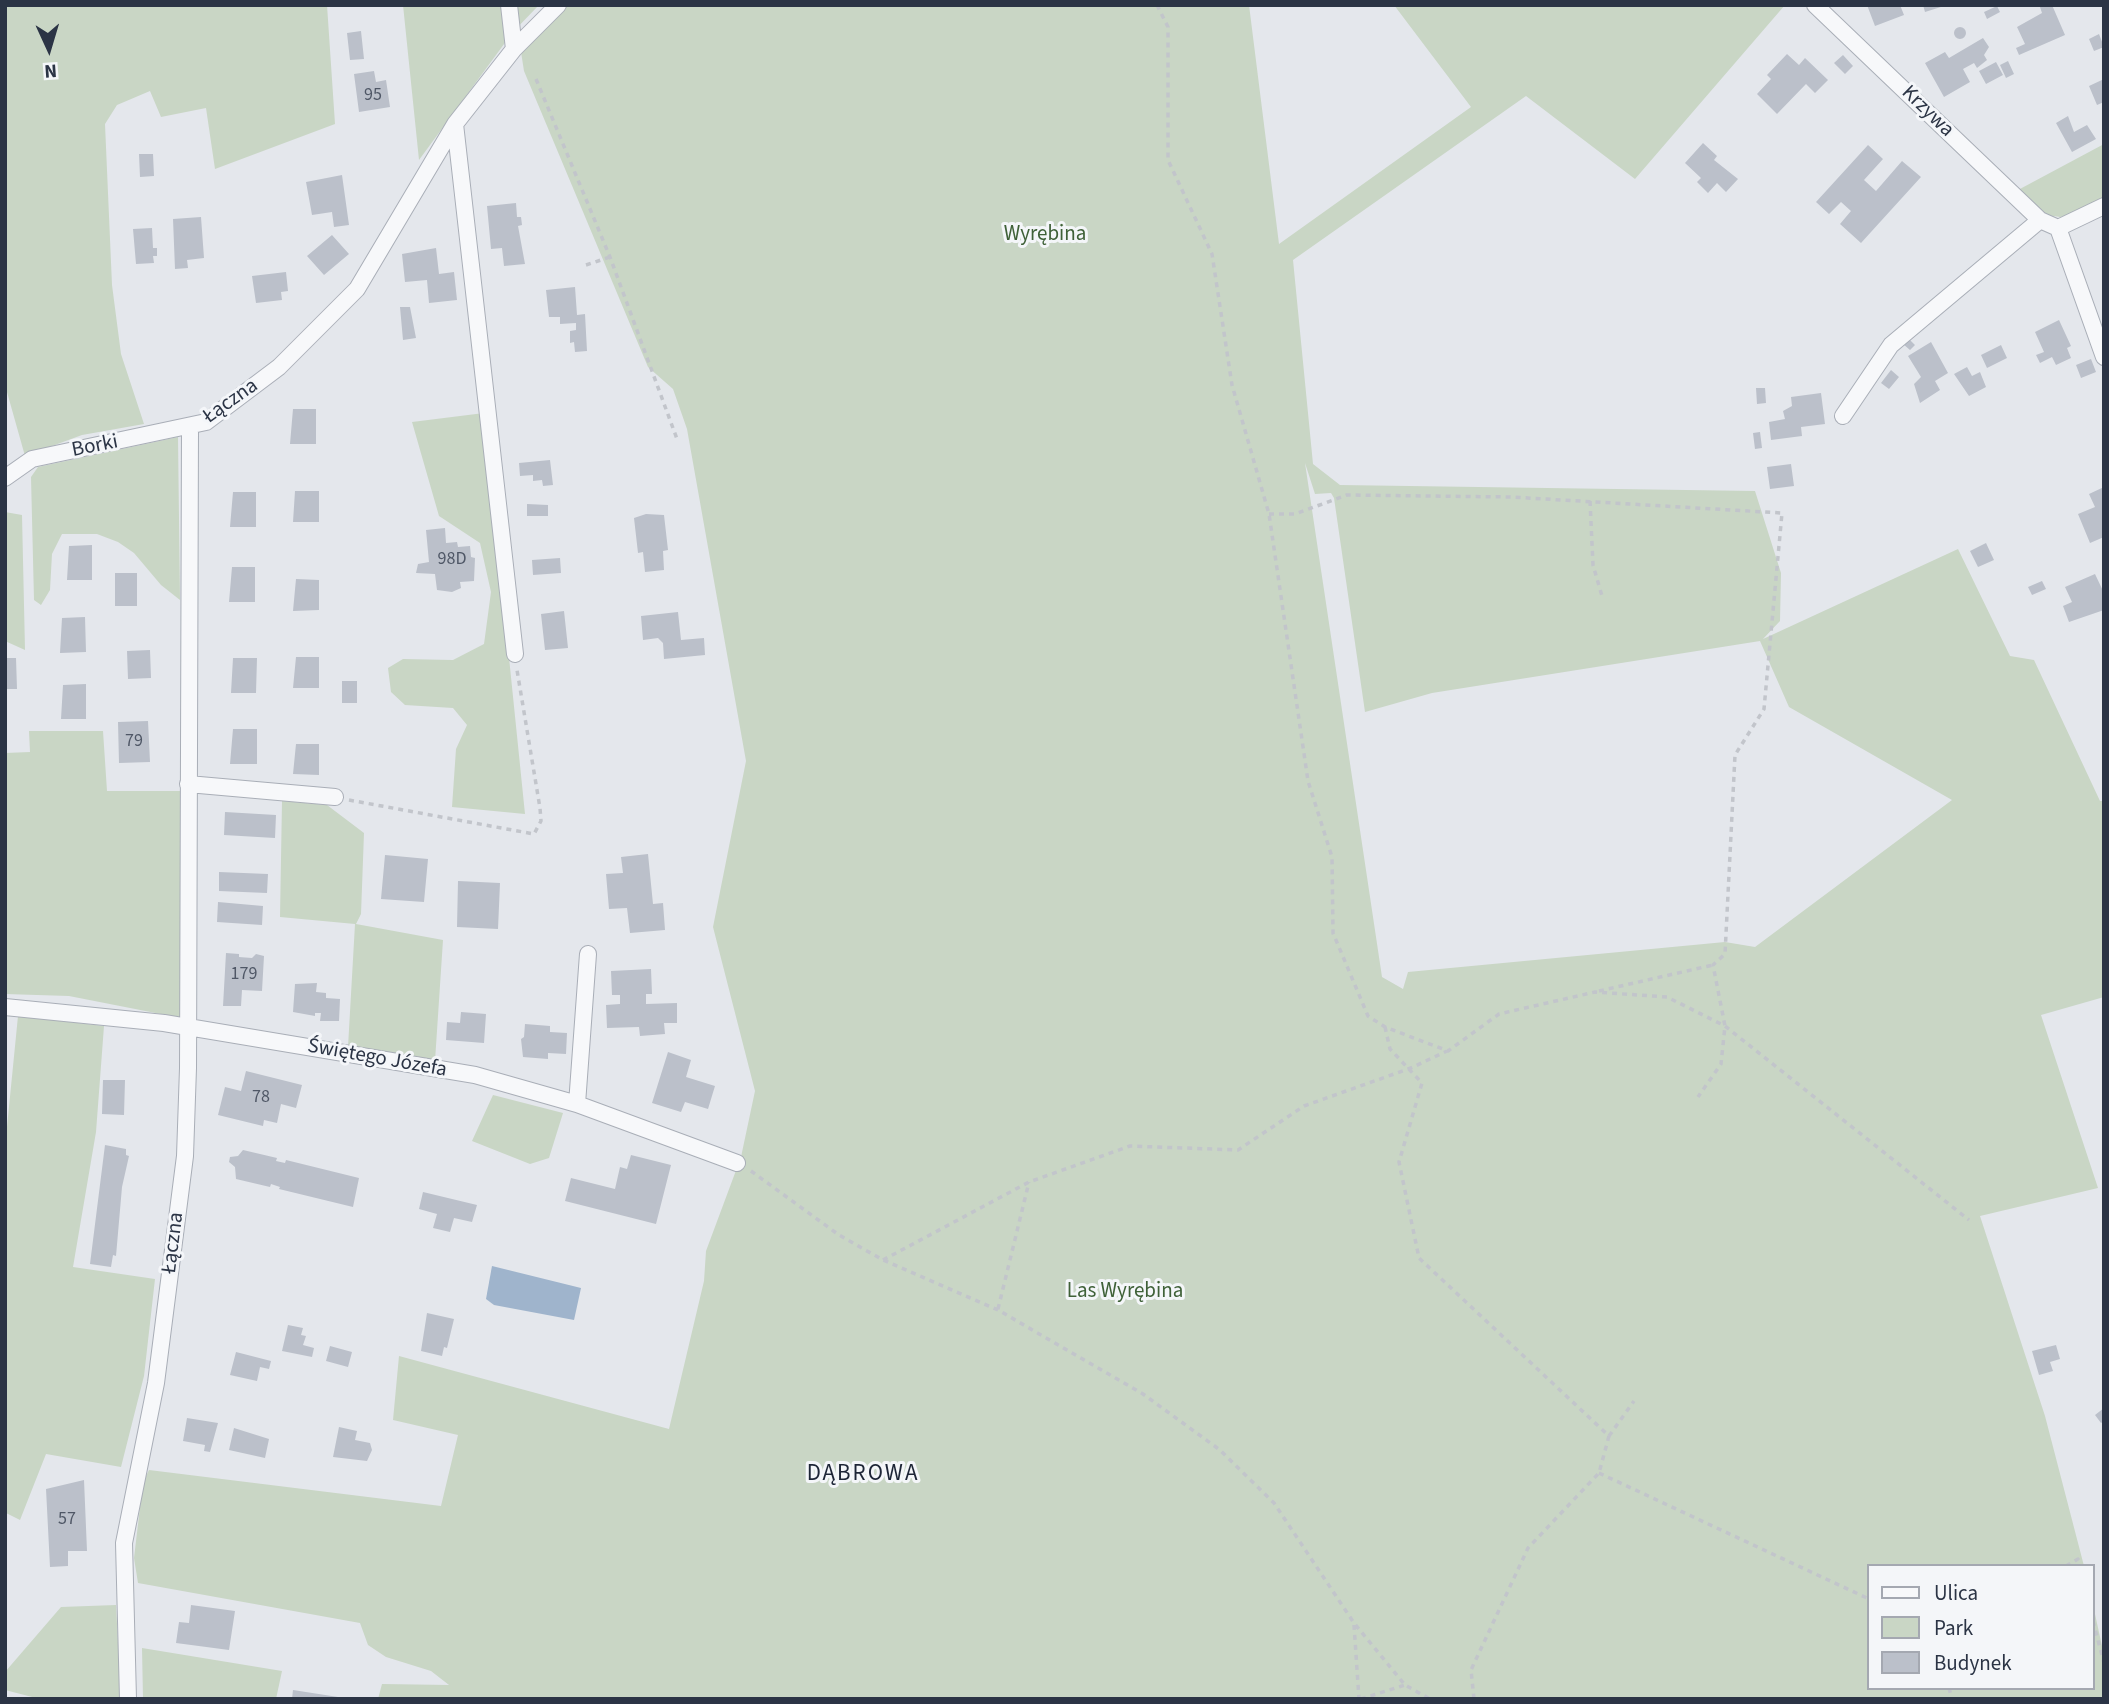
<!DOCTYPE html>
<html>
<head>
<meta charset="utf-8">
<style>
  body { margin:0 }
  #map { position:relative; width:2109px; height:1704px; overflow:hidden; background:#e4e7ec; font-family:"Source Sans 3",sans-serif }
  canvas { display:block }
  .frame { position:absolute; inset:0; border:7px solid #2b3445; pointer-events:none }
  .legend { position:absolute; left:1867px; top:1564px; width:228px; height:126px; box-sizing:border-box; background:#f4f6f9; border:2px solid #a4a8b1; margin:0; padding:9px 12px; list-style:none; font-size:21px; color:#2b3445 }
  .legend li { display:flex; align-items:center; gap:14px; height:35px }
  .legend b { width:35px; border:2px solid #a4a8b1 }
  .north { position:absolute; left:14px; top:14px; width:70px; height:70px; -webkit-text-stroke:5px #f4f6f9; paint-order:stroke; rotate:176deg; font-size:19px; font-weight:700; line-height:28px; text-align:center; color:#2b3445 }
  .north::after { content:''; display:block; margin:auto; width:24px; height:32px; background:#2b3445; clip-path:polygon(50% 0,100% 100%,50% 72%,0 100%) }
</style>
</head>
<body>
<div id="map">
<canvas width="2109" height="1704"></canvas>
<div class="frame"></div>
<ul class="legend">
<li><b style="height:9px;background:#f7f8fa"></b>Ulica</li>
<li><b style="height:19px;background:#c9d6c5"></b>Park</li>
<li><b style="height:19px;background:#bbc0ca"></b>Budynek</li>
</ul>
<div class="north">N</div>
</div>
<script>
const c = document.querySelector('canvas').getContext('2d');
c.lineJoin = 'round';
function fillPath(path, color) { c.fillStyle = color; c.fill(path, 'evenodd'); }
const poly = rows => new Path2D(rows.map(r => 'M' + r).join(''));
function trace(path, color, width, dash) { c.strokeStyle = color; c.lineWidth = width; c.lineCap = dash ? 'butt' : 'round'; c.setLineDash(dash || []); c.stroke(path); }
function drawText(font, color, halo, rows, align = 'center') {
  c.font = font + ' "Source Sans 3",sans-serif'; c.lineWidth = 6; c.setLineDash([]); c.textBaseline = 'middle'; c.strokeStyle = halo; c.fillStyle = color; for (const [text, x, y, turn = 0] of rows) {
    c.save(); c.translate(x, y); c.rotate((+turn || 0) * Math.PI / 180); c.textAlign = isNaN(turn) ? turn : align; if (halo) c.strokeText(text, 0, 0); c.fillText(text, 0, 0); c.restore();
  }
}
const green = poly([
  [5,5,327,5,335,124,215,169,206,108,161,117,150,91,117,105,105,124,112,285,121,354,144,424,82,435,25,456,5,385],
  [403,5,503,5,507,40,419,160],
  [512,5,539,5,513,32],
  [568,5,1249,5,1279,244,1471,107,1394,5,1785,5,1635,179,1526,96,1293,260,1313,464,1340,485,1755,491,1781,573,1780,621,1763,639,1958,549,2010,656,2034,660,2100,801,2104,801,2104,997,2041,1015,2098,1188,1980,1216,2045,1416,2084,1566,1869,1566,1869,1688,2093,1688,2093,1605,2104,1655,2104,1699,378,1699,382,1684,449,1685,431,1671,386,1657,368,1645,360,1623,138,1583,134,1558,143,1482,149,1470,441,1506,458,1435,393,1420,399,1356,669,1429,704,1281,706,1251,741,1157,755,1091,713,927,746,761,687,429,673,389,648,367,524,71,521,52],
  [1305,463,1315,494,1331,493,1334,498,1365,712,1432,693,1760,641,1789,707,1952,800,1755,947,1725,942,1408,972,1403,989,1382,977],
  [2104,144,2104,200,2075,214,2060,217,2047,215,2018,190],
  [484,413,525,814,452,807,456,749,467,725,453,708,405,705,391,692,388,668,403,659,453,660,484,644,491,592,480,543,439,516,412,422],
  [178,437,180,600,161,585,134,553,118,542,97,534,62,534,52,554,50,590,41,605,34,600,31,477,38,467],
  [5,512,22,515,25,650,5,641],
  [29,731,103,731,107,791,182,791,181,1018,69,996,5,994,5,753,30,752],
  [282,801,327,805,364,833,361,914,356,924,443,940,435,1061,348,1047,355,924,280,917],
  [18,1016,104,1026,96,1132,73,1267,155,1279,144,1376,121,1467,46,1454,20,1520,6,1513,5,1517,5,1147],
  [493,1095,563,1113,549,1158,530,1164,472,1141],
  [116,1605,121,1699,40,1699,5,1690,5,1672,61,1607],
  [142,1648,282,1671,276,1699,143,1699]
]);
const water = poly([
  [492,1266,581,1288,574,1320,494,1305,486,1299]
]);
const building = poly([
  [1867,5,1900,5,1904,15,1875,26],
  [1923,5,1943,5,1944,6,1925,12],
  [2052,5,2065,35,2019,55,2016,48,2025,44,2017,27,2042,13,2040,7],
  [1997,6,2000,12,1987,19,1984,12],
  '1954 33a6 6 0 1 1 12 0a6 6 0 1 1-12 0Z',
  [361,31,364,59,350,60,347,33],
  [2099,34,2104,47,2094,51,2089,39],
  [1983,38,1989,47,1984,55,1987,60,1977,68,1974,63,1963,69,1970,82,1944,97,1925,63,1945,52,1949,58],
  [1787,54,1799,65,1805,58,1828,80,1815,93,1806,84,1777,114,1757,94,1771,79,1767,75],
  [1843,55,1853,66,1845,74,1834,63],
  [2008,61,2014,74,2006,78,2000,65],
  [1996,62,2003,75,1986,84,1979,71],
  [374,71,376,82,386,80,390,107,359,112,354,74],
  [2104,79,2104,102,2097,105,2089,86],
  [2068,116,2074,132,2087,125,2096,139,2072,152,2056,123],
  [1703,143,1717,156,1714,160,1738,179,1726,192,1717,183,1708,193,1697,182,1701,178,1685,163],
  [1868,145,1883,159,1864,180,1876,191,1902,161,1921,177,1861,243,1840,224,1851,211,1841,202,1829,214,1816,202],
  [139,154,153,154,154,176,140,177],
  [342,175,349,225,334,227,332,212,312,215,306,182],
  [516,203,517,217,521,217,522,225,518,226,525,264,504,266,502,248,491,249,487,206],
  [201,217,204,258,187,260,188,268,175,269,173,219],
  [152,228,153,248,157,248,157,256,153,256,154,263,136,264,133,229],
  [332,235,349,254,324,275,307,256],
  [436,248,439,274,454,272,457,300,429,303,427,280,405,282,402,254],
  [286,272,288,291,281,292,282,300,256,303,252,276],
  [575,287,577,315,585,314,587,351,575,352,574,342,570,343,570,331,576,330,576,323,560,324,560,317,549,317,546,290],
  [400,307,410,307,416,338,403,340],
  [2059,320,2071,346,2067,348,2071,358,2056,365,2052,357,2040,363,2036,355,2044,352,2035,332],
  [1909,339,1915,345,1910,350,1903,344],
  [1931,342,1948,373,1935,381,1940,390,1920,403,1914,384,1921,377,1908,356],
  [2001,345,2007,358,1987,368,1981,355],
  [2091,359,2096,372,2081,378,2076,365],
  [1967,367,1972,376,1980,372,1986,387,1969,396,1954,374],
  [1891,370,1899,377,1889,389,1881,383],
  [1756,388,1765,388,1766,403,1757,404],
  [1821,393,1825,424,1801,427,1802,436,1771,440,1769,422,1785,419,1783,411,1792,406,1791,397],
  [293,409,316,409,316,444,290,444],
  [1760,432,1762,448,1755,449,1753,433],
  [550,460,553,485,543,486,542,480,533,481,533,475,520,476,519,463],
  [1791,464,1794,486,1770,489,1767,467],
  [2104,487,2104,537,2090,543,2078,514,2095,507,2089,494],
  [295,491,319,491,319,522,293,522],
  [233,492,256,492,256,527,230,527],
  [527,504,548,505,548,516,527,516],
  [646,514,664,515,668,550,663,551,664,570,645,572,643,552,638,553,634,518],
  [445,528,446,543,457,542,458,547,470,546,471,557,475,558,474,581,460,582,461,588,452,592,437,590,435,574,416,573,418,564,429,562,426,530],
  [1986,543,1994,560,1978,567,1970,551],
  [92,545,92,580,67,580,69,546],
  [560,558,561,573,533,575,532,560],
  [232,567,255,567,255,602,229,602],
  [115,573,137,573,137,606,115,606],
  [2095,574,2104,593,2104,610,2069,622,2063,606,2072,602,2065,587],
  [296,579,319,580,319,610,293,611],
  [2042,581,2046,589,2032,595,2028,587],
  [564,611,568,648,545,650,541,614],
  [678,612,681,640,704,638,705,655,664,659,663,643,658,638,643,640,641,616],
  [85,617,86,652,60,653,62,618],
  [150,650,151,678,128,679,127,651],
  [296,657,319,657,319,688,293,688],
  [5,658,16,658,17,689,5,689],
  [233,658,257,658,256,693,231,693],
  [342,681,357,681,357,703,342,703],
  [86,684,86,719,61,719,63,685],
  [148,721,150,762,119,763,118,722],
  [233,729,257,729,257,764,230,764],
  [296,744,319,744,319,775,293,774],
  [225,812,276,815,275,838,224,835],
  [648,854,653,904,663,903,665,930,630,933,627,908,609,909,606,874,623,873,621,857],
  [385,855,428,859,424,902,381,899],
  [219,872,268,874,267,893,219,891],
  [458,881,500,883,498,929,457,927],
  [218,902,263,906,262,925,217,922],
  [226,953,239,954,239,957,252,958,256,954,264,956,262,991,242,990,241,1006,223,1006],
  [651,969,652,994,646,994,646,1004,677,1003,677,1023,664,1023,665,1034,640,1036,639,1027,607,1028,606,1005,620,1004,620,995,612,995,611,971],
  [317,983,316,992,326,993,326,998,340,999,339,1021,320,1021,321,1013,315,1013,315,1016,293,1012,295,984],
  [461,1012,486,1014,484,1043,446,1040,447,1022,460,1023],
  [525,1024,550,1026,550,1032,567,1033,566,1054,548,1053,548,1059,523,1057,521,1039,524,1037],
  [668,1052,691,1060,686,1077,715,1086,708,1109,685,1102,681,1112,652,1103],
  [246,1071,302,1085,296,1108,281,1104,277,1123,264,1120,263,1126,218,1115,225,1087,241,1091],
  [103,1080,125,1080,124,1115,102,1114],
  [105,1145,126,1149,126,1155,129,1156,122,1187,116,1256,113,1255,111,1267,90,1264],
  [243,1150,277,1158,276,1161,285,1163,286,1160,359,1178,353,1207,279,1189,280,1187,271,1184,270,1187,236,1179,235,1167,229,1162,230,1157,238,1156],
  [631,1155,671,1165,656,1224,565,1201,571,1178,615,1189,620,1167,627,1169],
  [423,1192,477,1205,472,1222,454,1218,450,1232,433,1228,437,1214,419,1209],
  [427,1313,454,1319,447,1348,444,1347,442,1356,421,1351],
  [288,1325,303,1328,301,1335,306,1336,303,1345,314,1348,312,1357,282,1351],
  [2056,1345,2060,1359,2050,1362,2053,1371,2039,1375,2032,1351],
  [330,1346,352,1352,348,1367,326,1361],
  [236,1352,271,1361,269,1369,260,1367,257,1381,230,1375],
  [2104,1408,2104,1421,2101,1423,2095,1415],
  [187,1418,218,1423,210,1452,204,1451,205,1445,183,1441],
  [339,1427,357,1431,355,1440,370,1443,372,1450,367,1461,333,1457],
  [234,1428,269,1439,265,1458,229,1450],
  [84,1480,87,1551,68,1551,68,1566,50,1567,46,1489],
  [191,1605,235,1611,229,1650,176,1643,179,1622,189,1623],
  [293,1690,338,1697,338,1699,292,1699]
]);
const path = poly([
  [1157,5,1168,27,1168,160,1212,254,1232,385,1269,514,1308,781,1332,857,1333,933,1368,1016,1385,1027,1448,1051,1499,1014,1595,992,1667,997,1725,1026,1969,1220],
  [536,79,610,257,677,439],
  [586,265,610,257],
  [1590,501,1593,565,1602,596],
  [1269,514,1295,514,1347,495,1511,497,1782,513,1764,709,1735,755,1725,954,1713,965,1725,1026,1721,1064,1698,1097],
  [349,800,534,834,541,821,540,808,517,670],
  [1599,991,1713,965],
  [1385,1027,1390,1049,1422,1083,1399,1162,1419,1258,1609,1436,1599,1473,1528,1548,1471,1670,1474,1699],
  [751,1171,839,1235,883,1260,998,1310,1143,1394,1220,1450,1274,1503,1354,1623,1405,1685,1430,1699],
  [883,1260,1029,1182,1130,1146,1238,1150,1304,1106,1411,1068,1447,1051],
  [998,1309,1029,1182],
  [1609,1436,1634,1401],
  [1599,1473,1869,1599],
  [2066,1566,2078,1559,2080,1566],
  [2093,1621,2104,1663],
  [1354,1625,1359,1699],
  [1949,1688,1952,1699],
  [1361,1699,1405,1685]
]);
const minor = poly([
  [509,5,514,49],
  [1815,5,2040,220,2058,228,2104,357],
  [455,124,515,654],
  [2058,228,2104,206],
  [1843,416,1891,345,2040,220],
  [5,478,32,459,206,422,279,367,357,289,455,124,514,49,558,5],
  [188,784,335,797],
  [5,1007,164,1023,475,1075,577,1104,737,1163],
  [577,1104,588,954],
  [128,1699,124,1543,156,1383,185,1156,188,1068,190,428]
]);
const numberNames = [
  ["95",373,96],
  ["98D",452,560],
  ["79",134,742],
  ["179",244,975],
  ["78",261,1098],
  ["57",67,1520]
];
const streetNames = [
  ["Krzywa",1927,112,44],
  ["Łączna",231,402,-35],
  ["Borki",95,447,-11],
  ["Świętego Józefa",377,1059,10],
  ["Łączna",174,1243,-83]
];
const parkNames = [
  ["Wyrębina",1045,235],
  ["Las Wyrębina",1125,1292]
];
const neighbourhoodNames = [
  ["DĄBROWA",863,1475]
];
fillPath(green, '#c9d6c5');
fillPath(water, '#9fb4cc');
fillPath(building, '#bbc0ca');
trace(minor, '#a9aeb7', 18);
trace(path, '#c2c5cb', 3.5, [5, 5]);
trace(minor, '#f7f8fa', 16);
drawText('18px', '#4f5766', null, numberNames);
drawText('21px', '#2b3445', '#f4f6f9', streetNames);
drawText('21px', '#3f6138', '#f4f6f9', parkNames);
c.letterSpacing = '2px';
drawText('23px', '#1d2536', '#f4f6f9', neighbourhoodNames);
c.letterSpacing = '0px';
</script>
</body>
</html>
